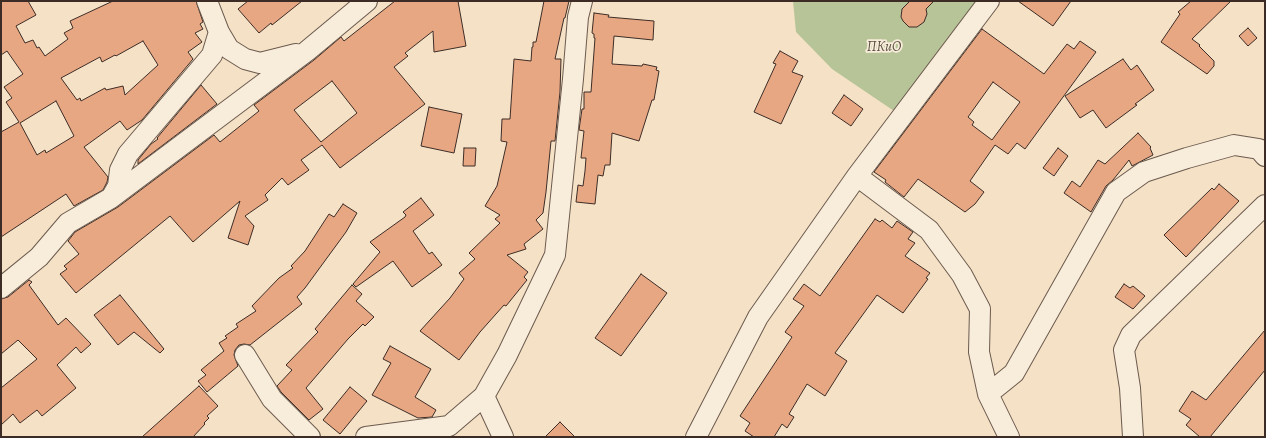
<!DOCTYPE html>
<html>
<head>
<meta charset="utf-8">
<style>
  body { margin:0 }
  #map { position:relative; width:1266px; height:438px; overflow:hidden; background:#f5e2c6; font-family:Alegreya,serif }
  canvas { display:block }
  .frame { position:absolute; inset:0; border:2px solid #3d2c26; pointer-events:none }
</style>
</head>
<body>
<div id="map">
<canvas width="1266" height="438"></canvas>
<div class="frame"></div>
</div>
<script>
const c = document.querySelector('canvas').getContext('2d');
c.lineJoin = 'round';
function fillPath(path, color) { c.fillStyle = color; c.fill(path, 'evenodd'); }
const poly = rows => new Path2D(rows.map(r => 'M' + r).join(''));
function trace(path, color, width, dash) { c.strokeStyle = color; c.lineWidth = width; c.lineCap = dash ? 'butt' : 'round'; c.setLineDash(dash || []); c.stroke(path); }
function drawText(font, color, halo, rows, align = 'center') {
  c.font = font + ' Alegreya,serif'; c.lineWidth = 3.5; c.setLineDash([]); c.textBaseline = 'middle'; c.strokeStyle = halo; c.fillStyle = color; for (const [text, x, y, turn = 0] of rows) {
    c.save(); c.translate(x, y); c.rotate((+turn || 0) * Math.PI / 180); c.textAlign = isNaN(turn) ? turn : align; if (halo) c.strokeText(text, 0, 0); c.fillText(text, 0, 0); c.restore();
  }
}
const green = poly([
  [793,1,976,1,894,111,832,69,796,32]
]);
const building = poly([
  [1,1,28,1,36,15,16,26,25,43,33,40,37,48,39,47,45,56,68,39,64,33,73,28,70,21,113,1,196,1,203,22,200,24,203,29,195,33,202,42,188,52,193,59,142,120,127,130,120,121,84,147,108,177,107,182,103,190,74,206,66,194,1,237,1,132,19,122,6,102,12,98,4,87,23,74,7,51,1,55,1,1],
  [143,41,158,65,125,95,123,86,106,90,105,88,81,101,80,98,77,100,61,78,100,57,102,62,115,55,116,56,143,41],
  [56,101,74,136,46,153,45,150,37,155,20,123,56,101],
  [248,1,302,1,272,25,271,23,259,33,238,9,248,1],
  [395,1,458,1,466,46,434,52,433,31,405,53,408,56,394,67,425,104,340,168,322,145,301,160,309,170,288,185,282,178,265,195,268,200,245,216,254,226,248,245,228,238,240,201,193,242,170,216,76,293,60,274,67,269,64,266,79,254,68,241,75,232,118,207,214,135,220,142,259,111,254,105,314,60,341,37,344,41,395,1],
  [332,81,357,113,321,142,294,110,332,81],
  [544,1,569,1,565,18,564,18,555,59,561,59,560,92,555,141,551,141,546,192,543,213,536,220,543,229,524,244,526,249,507,255,528,272,524,277,527,280,506,306,504,305,480,332,459,360,420,331,450,298,464,279,459,273,475,259,469,253,500,223,495,219,500,215,485,206,497,186,507,142,501,141,502,119,510,119,514,59,531,61,532,47,533,47,533,42,536,42,544,1],
  [910,1,934,1,926,9,927,14,924,22,917,27,909,27,903,21,901,17,902,9,910,1],
  [1018,1,1071,1,1053,26,1018,1],
  [1191,1,1231,1,1192,39,1200,45,1199,46,1214,61,1214,66,1207,74,1161,42,1180,14,1178,12,1191,1],
  [594,13,609,15,608,17,654,21,653,40,614,36,612,64,642,66,643,64,657,67,656,70,659,71,654,100,652,100,639,141,612,133,610,165,605,165,603,176,598,175,595,204,576,202,578,185,583,186,585,171,586,158,581,158,584,131,579,130,582,109,584,109,584,92,591,92,595,38,594,38,594,34,592,33,594,13],
  [1248,28,1257,38,1248,46,1239,36,1248,28],
  [982,29,1044,74,1067,44,1074,49,1080,41,1096,52,1025,149,1017,143,1008,154,995,145,970,181,984,192,975,204,965,212,918,179,904,197,885,182,886,180,874,172,982,29],
  [993,82,1020,102,992,140,972,125,974,122,968,117,993,82],
  [780,51,798,61,792,72,803,76,781,124,754,112,776,64,773,63,780,51],
  [1123,59,1131,70,1137,65,1154,90,1135,104,1137,105,1106,128,1093,110,1080,118,1065,96,1123,59],
  [201,85,217,104,138,164,138,160,151,144,158,139,157,138,201,85],
  [844,95,863,109,851,126,832,113,844,95],
  [429,107,462,114,454,153,421,146,429,107],
  [1138,133,1151,147,1150,148,1153,155,1132,166,1129,160,1113,180,1106,186,1091,212,1064,193,1072,181,1080,187,1098,160,1105,164,1138,133],
  [464,148,476,148,475,166,463,166,464,148],
  [1058,148,1068,156,1054,176,1043,168,1058,148],
  [1219,184,1239,201,1186,257,1164,235,1212,188,1214,190,1219,184],
  [421,198,434,215,413,231,429,254,432,252,442,265,412,287,393,261,356,287,353,284,380,252,370,242,405,217,406,215,403,212,421,198],
  [343,204,357,213,346,232,305,288,297,297,302,304,250,345,244,344,239,345,235,350,234,355,238,366,207,392,198,381,206,375,201,370,224,351,219,343,227,338,225,336,238,327,236,324,256,311,252,306,279,278,293,268,291,266,305,251,329,214,334,217,343,204],
  [875,219,880,222,882,220,892,228,897,221,913,232,908,239,915,243,905,256,930,273,926,278,928,279,903,313,877,295,835,353,847,361,825,396,807,384,789,414,794,417,787,428,782,424,774,437,754,437,745,431,750,423,740,416,792,337,785,332,804,306,793,299,804,284,820,296,875,219],
  [641,274,667,293,621,356,595,338,641,274],
  [29,280,32,282,29,285,58,325,66,318,91,344,81,353,76,347,57,365,76,388,42,416,37,410,20,423,13,414,1,425,1,388,37,359,18,340,1,354,1,299,8,297,29,280],
  [1124,284,1130,288,1133,286,1145,296,1133,309,1115,297,1124,284],
  [352,285,362,294,356,301,374,317,365,326,363,324,348,339,306,388,323,409,309,420,281,392,277,386,292,370,286,365,318,332,315,329,352,285],
  [120,295,164,349,160,353,134,332,118,345,94,315,120,295],
  [1265,330,1265,370,1210,437,1200,437,1186,425,1191,419,1179,411,1192,391,1206,400,1265,330],
  [390,346,431,369,415,397,436,410,432,417,418,418,372,395,391,363,383,359,390,346],
  [199,386,218,406,207,416,209,418,204,423,205,424,193,437,142,437,199,386],
  [350,387,367,401,340,434,323,420,350,387],
  [560,422,575,437,545,437,560,422]
]);
const minor = poly([
  [219,32,229,49,245,59,260,63,296,54],
  [857,176,929,230,962,275,980,309,979,352,988,394,1009,437],
  [111,198,118,186,120,170,128,154,212,55,219,32,207,1],
  [1,288,39,257,68,223,111,198,307,51,367,1],
  [245,355,272,399,310,437],
  [988,394,1014,373,1116,192,1144,172,1187,158,1234,145,1259,149,1265,156],
  [366,437,449,426,484,396],
  [503,437,484,396,507,355,555,255,573,79,578,17,582,1],
  [696,437,758,317,857,176,989,1],
  [1133,437,1130,388,1124,350,1131,335,1265,205]
]);
const parkNames = [
  ["ПКиО",884,48]
];
fillPath(green, '#b7c498');
fillPath(building, '#e7a783');
trace(building, '#3d2c26', 1);
trace(minor, '#6b5a4e', 22);
trace(minor, '#f8ecda', 20);
drawText('italic 14px', '#5c5242', '#f8ecda', parkNames);
</script>
</body>
</html>
